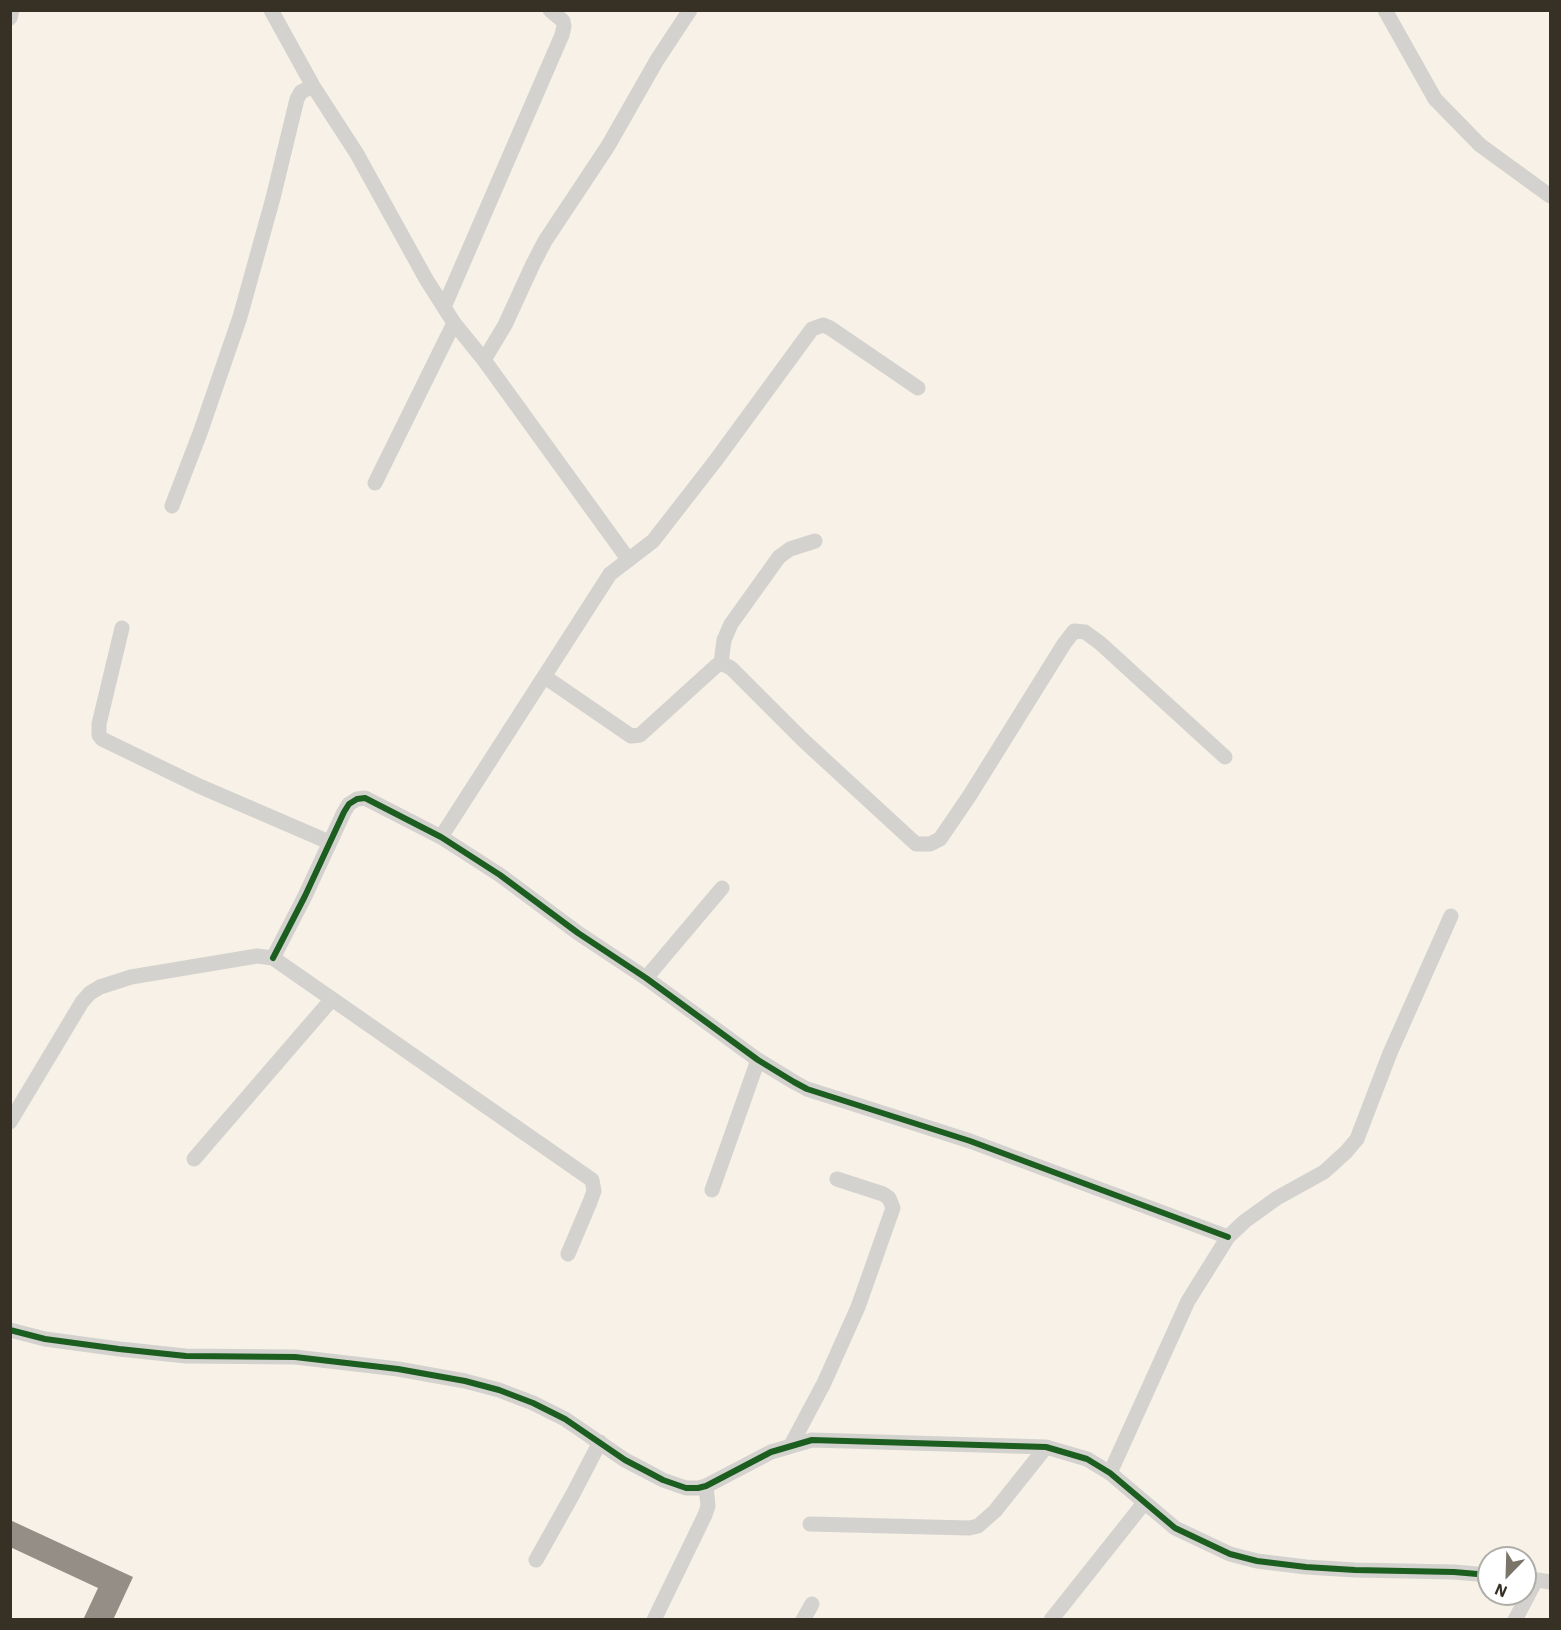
<!DOCTYPE html>
<html>
<head>
<meta charset="utf-8">
<style>
  body { margin:0 }
  #map { position:relative; width:1561px; height:1630px; overflow:hidden; background:#f7f1e7; font-family:"IBM Plex Sans",sans-serif }
  canvas { display:block }
  .frame { position:absolute; inset:0; border:12px solid #373125; pointer-events:none }
  .north { position:absolute; left:1477px; top:1546px; width:60px; height:60px; box-sizing:border-box; background:#fff; border:2px solid #afada8; border-radius:50%; rotate:203deg; font-size:16px; font-weight:700; line-height:24px; text-align:center; color:#373125 }
  .north::after { content:''; display:block; margin:auto; width:21px; height:27px; background:#7a7469; clip-path:polygon(50% 0,100% 100%,50% 72%,0 100%) }
</style>
</head>
<body>
<div id="map">
<canvas width="1561" height="1630"></canvas>
<div class="frame"></div>
<div class="north">N</div>
</div>
<script>
const c = document.querySelector('canvas').getContext('2d');
c.lineJoin = 'round';
function fillPath(path, color) { c.fillStyle = color; c.fill(path, 'evenodd'); }
const poly = rows => new Path2D(rows.map(r => 'M' + r).join(''));
function trace(path, color, width, dash) { c.strokeStyle = color; c.lineWidth = width; c.lineCap = dash ? 'butt' : 'round'; c.setLineDash(dash || []); c.stroke(path); }
const building = poly([
  [10,1520,133,1577,113,1620,83,1620,98,1588,10,1547]
]);
const minor = poly([
  [271,10,313,86,357,154,426,279,454,323,484,360,628,559],
  [1385,10,1435,99,1480,145,1550,196],
  [10,18,12,10],
  [444,307,562,35,564,26,563,21,550,10],
  [484,360,505,325,533,264,545,241,608,146,657,60,690,10],
  [375,483,454,323],
  [172,506,200,433,240,317,273,198,297,99,301,92,313,86],
  [122,628,99,724,99,735,102,739,199,786,329,842],
  [721,663,731,668,803,740,916,844,930,844,940,839,970,795,1064,644,1074,631,1085,632,1100,643,1225,757],
  [545,677,631,736,640,735,716,666,721,663,724,640,731,624,779,557,790,549,815,541],
  [441,837,610,574,653,541,716,460,812,329,823,325,830,328,918,388],
  [273,958,305,896,344,812,349,804,357,799,365,798,441,837,500,875,578,933,646,978,758,1060,794,1082,807,1089,970,1141,1228,1237],
  [646,978,722,888],
  [10,1122,82,1002,90,993,100,987,131,977,257,956,273,958,592,1180,594,1191,590,1202,568,1254],
  [194,1159,332,999],
  [712,1190,758,1060],
  [10,1330,45,1339,119,1349,186,1356,295,1357,398,1369,465,1381,499,1390,533,1403,565,1419,625,1460,648,1472,663,1480,686,1488,698,1488,706,1486,771,1452,812,1440,1046,1447,1087,1459,1110,1473,1175,1528,1230,1554,1257,1561,1306,1567,1355,1570,1454,1572,1489,1575],
  [791,1445,824,1383,858,1307,893,1208,889,1198,883,1194,837,1179],
  [1110,1473,1188,1301,1228,1237,1245,1221,1277,1198,1324,1172,1346,1152,1357,1139,1390,1053,1451,916],
  [810,1524,969,1528,978,1526,995,1511,1046,1447],
  [536,1560,573,1494,600,1442],
  [1525,1578,1550,1582],
  [654,1620,705,1515,708,1506,706,1486],
  [803,1620,812,1604],
  [1051,1620,1144,1503],
  [1515,1620,1536,1580]
]);
const cycleway = poly([
  [273,958,305,896,344,812,349,804,357,799,365,798,441,837,500,875,578,933,646,978,758,1060,794,1082,807,1089,970,1141,1228,1237],
  [10,1330,45,1339,119,1349,186,1356,295,1357,398,1369,465,1381,499,1390,533,1403,565,1419,625,1460,648,1472,663,1480,686,1488,698,1488,706,1486,771,1452,812,1440,1046,1447,1087,1459,1110,1473,1175,1528,1230,1554,1257,1561,1306,1567,1355,1570,1454,1572,1489,1575]
]);
fillPath(building, '#958e86');
trace(minor, '#d4d2ce', 15);
trace(cycleway, '#1b5e20', 6);
</script>
</body>
</html>
